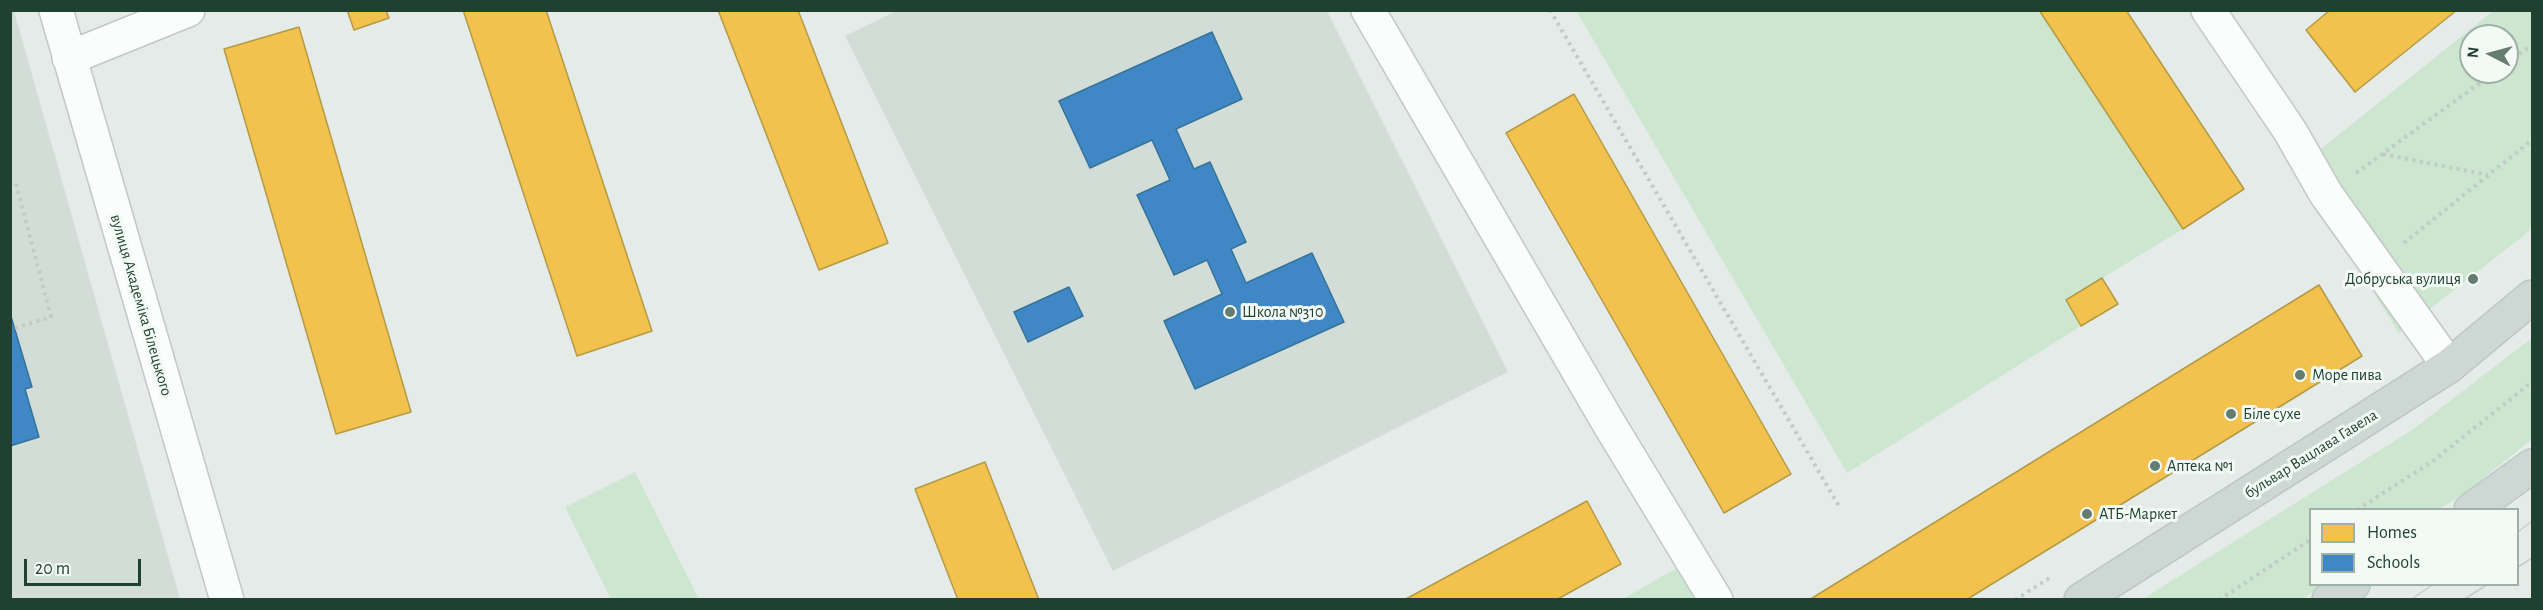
<!DOCTYPE html>
<html>
<head>
<meta charset="utf-8">
<style>
  body { margin:0 }
  #map { position:relative; width:2543px; height:610px; overflow:hidden; background:#e5ebe8; font-family:"Alegreya Sans",sans-serif }
  canvas { display:block }
  .frame { position:absolute; inset:0; border:12px solid #204132; pointer-events:none }
  .legend { position:absolute; left:2309px; top:508px; width:210px; height:78px; box-sizing:border-box; background:#f3faf5; border:2px solid #9fb0a7; margin:0; padding:8px 10px; list-style:none; font-size:18px; color:#204132 }
  .legend li { display:flex; align-items:center; gap:12px; height:30px }
  .legend b { width:30px; border:2px solid #9fb0a7 }
  .north { position:absolute; left:2459px; top:24px; width:60px; height:60px; box-sizing:border-box; background:#f3faf5; border:2px solid #9fb0a7; border-radius:50%; rotate:276deg; font-size:16px; font-weight:700; line-height:24px; text-align:center; color:#204132 }
  .north::after { content:''; display:block; margin:auto; width:21px; height:27px; background:#657c72; clip-path:polygon(50% 0,100% 100%,50% 72%,0 100%) }
  .scale { position:absolute; left:24px; top:559px; width:117px; height:27px; box-sizing:border-box; border:3px solid #204132; border-top:0; padding-left:8px; font-size:18px; line-height:21px; white-space:nowrap; color:#204132; -webkit-text-stroke:4px #f3faf5; paint-order:stroke }
</style>
</head>
<body>
<div id="map">
<canvas width="2543" height="610"></canvas>
<div class="frame"></div>
<ul class="legend">
<li><b style="height:16px;background:#f2c14e"></b>Homes</li>
<li><b style="height:16px;background:#3f88c5"></b>Schools</li>
</ul>
<div class="north">N</div>
<div class="scale">20 m</div>
</div>
<script>
const c = document.querySelector('canvas').getContext('2d');
c.lineJoin = 'round';
function fillPath(path, color) { c.fillStyle = color; c.fill(path, 'evenodd'); }
const poly = rows => new Path2D(rows.map(r => 'M' + r).join(''));
function trace(path, color, width, dash) { c.strokeStyle = color; c.lineWidth = width; c.lineCap = dash ? 'butt' : 'round'; c.setLineDash(dash || []); c.stroke(path); }
function drawText(font, color, halo, rows, align = 'center') {
  c.font = font + ' "Alegreya Sans",sans-serif'; c.lineWidth = 6; c.setLineDash([]); c.textBaseline = 'middle'; c.strokeStyle = halo; c.fillStyle = color; for (const [text, x, y, turn = 0] of rows) {
    c.save(); c.translate(x, y); c.rotate((+turn || 0) * Math.PI / 180); c.textAlign = isNaN(turn) ? turn : align; if (halo) c.strokeText(text, 0, 0); c.fillText(text, 0, 0); c.restore();
  }
}
const built = poly([
  [10,11,14,11,180,599,11,599],
  [896,11,1327,11,1508,372,1113,571,845,36]
]);
const green = poly([
  [1580,10,2039,11,2183,229,2066,300,2081,326,1847,473,1577,12],
  [2493,11,2532,11,2532,229,2399,333,2296,169],
  [2471,36,2507,36,2507,72,2471,72],
  [2532,338,2532,439,2468,491,2439,509,2310,510,2310,584,2325,585,2302,599,2141,600,2412,430],
  [635,472,699,599,611,599,565,507],
  [1682,565,1701,600,1621,600]
]);
const homes = poly([
  [347,10,386,10,389,18,354,30,347,10],
  [463,10,546,10,652,331,577,356,463,10],
  [718,10,798,10,888,243,819,270,718,10],
  [2039,10,2126,10,2244,189,2183,229,2039,10],
  [2330,10,2457,10,2355,92,2306,30,2330,10],
  [299,27,411,412,336,434,224,49,299,27],
  [1574,94,1791,474,1724,513,1506,133,1574,94],
  [2102,278,2118,304,2081,326,2066,300,2102,278],
  [2319,285,2362,356,1966,600,1809,600,2319,285],
  [985,462,1039,600,958,600,915,489,985,462],
  [1587,501,1621,564,1556,600,1404,600,1587,501]
]);
const schools = poly([
  [1212,32,1242,99,1176,129,1194,169,1210,162,1246,242,1231,249,1246,283,1312,253,1344,322,1195,389,1164,321,1222,294,1207,260,1174,275,1137,195,1170,180,1152,140,1090,168,1059,101,1212,32],
  [1069,287,1083,316,1028,342,1014,312,1069,287],
  [10,313,32,387,25,389,39,437,10,446,10,313]
]);
const path = poly([
  [1550,10,1840,508],
  [2507,63,2532,45],
  [2383,154,2488,175],
  [2356,173,2495,72],
  [2404,243,2532,140],
  [15,328,51,317,15,180],
  [2357,510,2433,461,2532,382],
  [2015,600,2051,577],
  [2219,600,2310,540]
]);
const minor = poly([
  [56,10,227,600],
  [1368,10,1608,422,1716,600],
  [2208,10,2290,131,2326,194,2449,366],
  [69,58,188,10]
]);
const major = poly([
  [2471,510,2532,466],
  [2081,600,2449,366,2532,297],
  [2329,600,2353,584]
]);
const tram = poly([
  [2518,532,2532,521],
  [2518,567,2532,558],
  [2410,600,2434,584],
  [2463,600,2488,584]
]);
const markers = [
  [2473,279,6,"#657c72"],
  [1230,312,6,"#657c72"],
  [2300,375,6,"#657c72"],
  [2231,414,6,"#657c72"],
  [2155,466,6,"#657c72"],
  [2087,514,6,"#657c72"]
];
const poiNames = [
  ["Добруська вулиця",2461,279,"right"],
  ["Школа №310",1242,312],
  ["Море пива",2312,375],
  ["Біле сухе",2243,414],
  ["Аптека №1",2167,466],
  ["АТБ-Маркет",2099,514]
];
const streetNames = [
  ["вулиця Академіка Білецького",141,305,74],
  ["бульвар Вацлава Гавела",2311,454,-32]
];
fillPath(built, '#d2ddd7');
fillPath(green, '#cde6d0');
fillPath(homes, '#f2c14e');
trace(homes, '#b39b46', 1.5);
fillPath(schools, '#3f88c5');
trace(schools, '#367399', 1.5);
trace(minor, '#c2c8c5', 36);
trace(major, '#bcc7c2', 36);
trace(path, '#c1cbc6', 4, [3, 4.5]);
trace(minor, '#fbfcfc', 33);
trace(major, '#cdd7d3', 33);
trace(tram, '#c7ccc9', 1.5);
for (const [x, y, r, color] of markers) { const dot = new Path2D(); dot.arc(x, y, r, 0, 2 * Math.PI); c.fillStyle = color; c.fill(dot); trace(dot, '#f3faf5', 2); }
drawText('16px', '#204132', '#f3faf5', poiNames, 'left');
drawText('16px', '#204132', '#f3faf5', streetNames);
</script>
</body>
</html>
